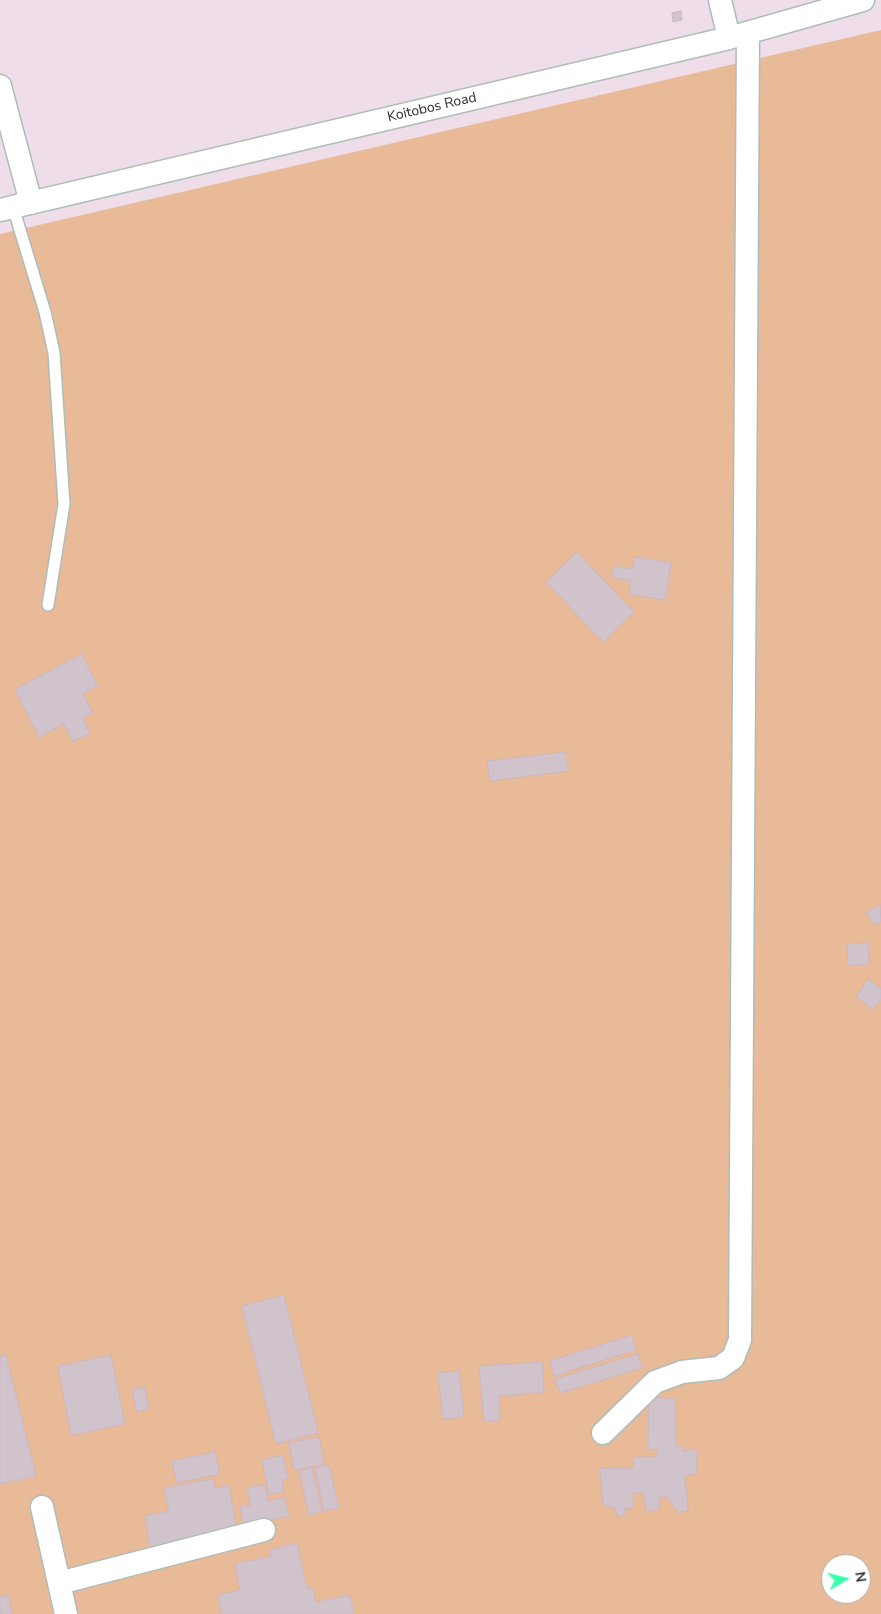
<!DOCTYPE html>
<html>
<head>
<meta charset="utf-8">
<style>
  body { margin:0 }
  #map { position:relative; width:881px; height:1614px; overflow:hidden; background:#efdee9; font-family:"Nunito Sans",sans-serif }
  canvas { display:block }
  .north { position:absolute; left:821px; top:1554px; width:50px; height:50px; box-sizing:border-box; background:#fff; border:1px solid #ababab; border-radius:50%; rotate:82deg; font-size:14px; font-weight:700; line-height:20px; text-align:center; color:#2d2d2d }
  .north::after { content:''; display:block; margin:auto; width:18px; height:22px; background:#3bffad; clip-path:polygon(50% 0,100% 100%,50% 72%,0 100%) }
</style>
</head>
<body>
<div id="map">
<canvas width="881" height="1614"></canvas>
<div class="north">N</div>
</div>
<script>
const c = document.querySelector('canvas').getContext('2d');
c.lineJoin = 'round';
function fillPath(path, color) { c.fillStyle = color; c.fill(path, 'evenodd'); }
const poly = rows => new Path2D(rows.map(r => 'M' + r).join(''));
function trace(path, color, width, dash) { c.strokeStyle = color; c.lineWidth = width; c.lineCap = dash ? 'butt' : 'round'; c.setLineDash(dash || []); c.stroke(path); }
function drawText(font, color, halo, rows, align = 'center') {
  c.font = font + ' "Nunito Sans",sans-serif'; c.lineWidth = 4; c.setLineDash([]); c.textBaseline = 'middle'; c.strokeStyle = halo; c.fillStyle = color; for (const [text, x, y, turn = 0] of rows) {
    c.save(); c.translate(x, y); c.rotate((+turn || 0) * Math.PI / 180); c.textAlign = isNaN(turn) ? turn : align; if (halo) c.strokeText(text, 0, 0); c.fillText(text, 0, 0); c.restore();
  }
}
const green = poly([
  [881,30,881,1614,0,1614,0,234],
  [831,1564,861,1564,861,1594,831,1594]
]);
const building = poly([
  [681,11,682,20,673,22,672,13,681,11],
  [577,552,634,612,603,642,546,582,577,552],
  [635,557,671,563,665,600,629,594,631,581,612,577,614,566,633,569,635,557],
  [82,654,97,686,83,694,93,713,83,718,90,733,73,742,64,724,39,737,15,689,82,654],
  [565,752,568,771,490,781,487,761,565,752],
  [880,905,881,921,874,925,866,912,880,905],
  [868,943,869,964,848,965,847,944,868,943],
  [868,979,881,988,881,999,874,1009,856,997,868,979],
  [284,1295,318,1433,276,1444,242,1306,284,1295],
  [632,1335,636,1350,554,1376,550,1361,632,1335],
  [638,1354,642,1368,560,1393,555,1379,638,1354],
  [6,1355,36,1476,0,1484,0,1356,6,1355],
  [111,1355,125,1424,71,1435,58,1366,111,1355],
  [542,1362,544,1392,499,1396,500,1420,484,1421,479,1366,542,1362],
  [459,1371,464,1417,443,1419,438,1373,459,1371],
  [144,1387,149,1409,137,1412,132,1390,144,1387],
  [649,1397,675,1399,676,1446,682,1446,683,1451,696,1449,697,1473,685,1476,688,1511,678,1512,666,1496,659,1497,658,1510,646,1511,644,1493,634,1493,632,1509,625,1508,624,1516,618,1516,615,1509,603,1504,600,1468,633,1468,634,1457,657,1457,657,1449,648,1450,649,1397],
  [319,1437,324,1464,294,1470,289,1443,319,1437],
  [215,1452,220,1474,177,1483,172,1461,215,1452],
  [283,1455,288,1479,282,1480,284,1491,269,1495,262,1460,283,1455],
  [329,1465,339,1508,324,1511,315,1468,329,1465],
  [312,1468,322,1512,309,1515,299,1471,312,1468],
  [213,1479,215,1488,229,1486,237,1531,150,1547,145,1516,169,1511,164,1488,213,1479],
  [265,1485,268,1501,284,1497,289,1516,244,1526,240,1507,251,1505,247,1488,265,1485],
  [297,1543,307,1589,312,1587,316,1602,350,1595,354,1614,222,1614,218,1595,240,1590,235,1564,271,1556,269,1550,297,1543],
  [8,1595,12,1614,0,1614,0,1597,8,1595]
]);
const lane = poly([
  [13,207,45,312,54,353,64,504,48,605]
]);
const street = poly([
  [720,0,729,38],
  [0,86,31,203],
  [0,210,729,38,863,0],
  [603,1433,655,1382,682,1372,719,1368,733,1358,740,1340,748,33],
  [42,1507,66,1614],
  [59,1583,264,1530]
]);
const streetNames = [
  ["Koitobos Road",432,108,-13]
];
fillPath(green, '#e8ba98');
fillPath(building, '#d1c3cc');
trace(building, '#cbb8c3', 1);
trace(lane, '#aebdb7', 14);
trace(street, '#aebdb7', 25);
trace(lane, '#fff', 11);
trace(street, '#fff', 22);
drawText('14px', '#2d2d2d', '#fff', streetNames);
</script>
</body>
</html>
